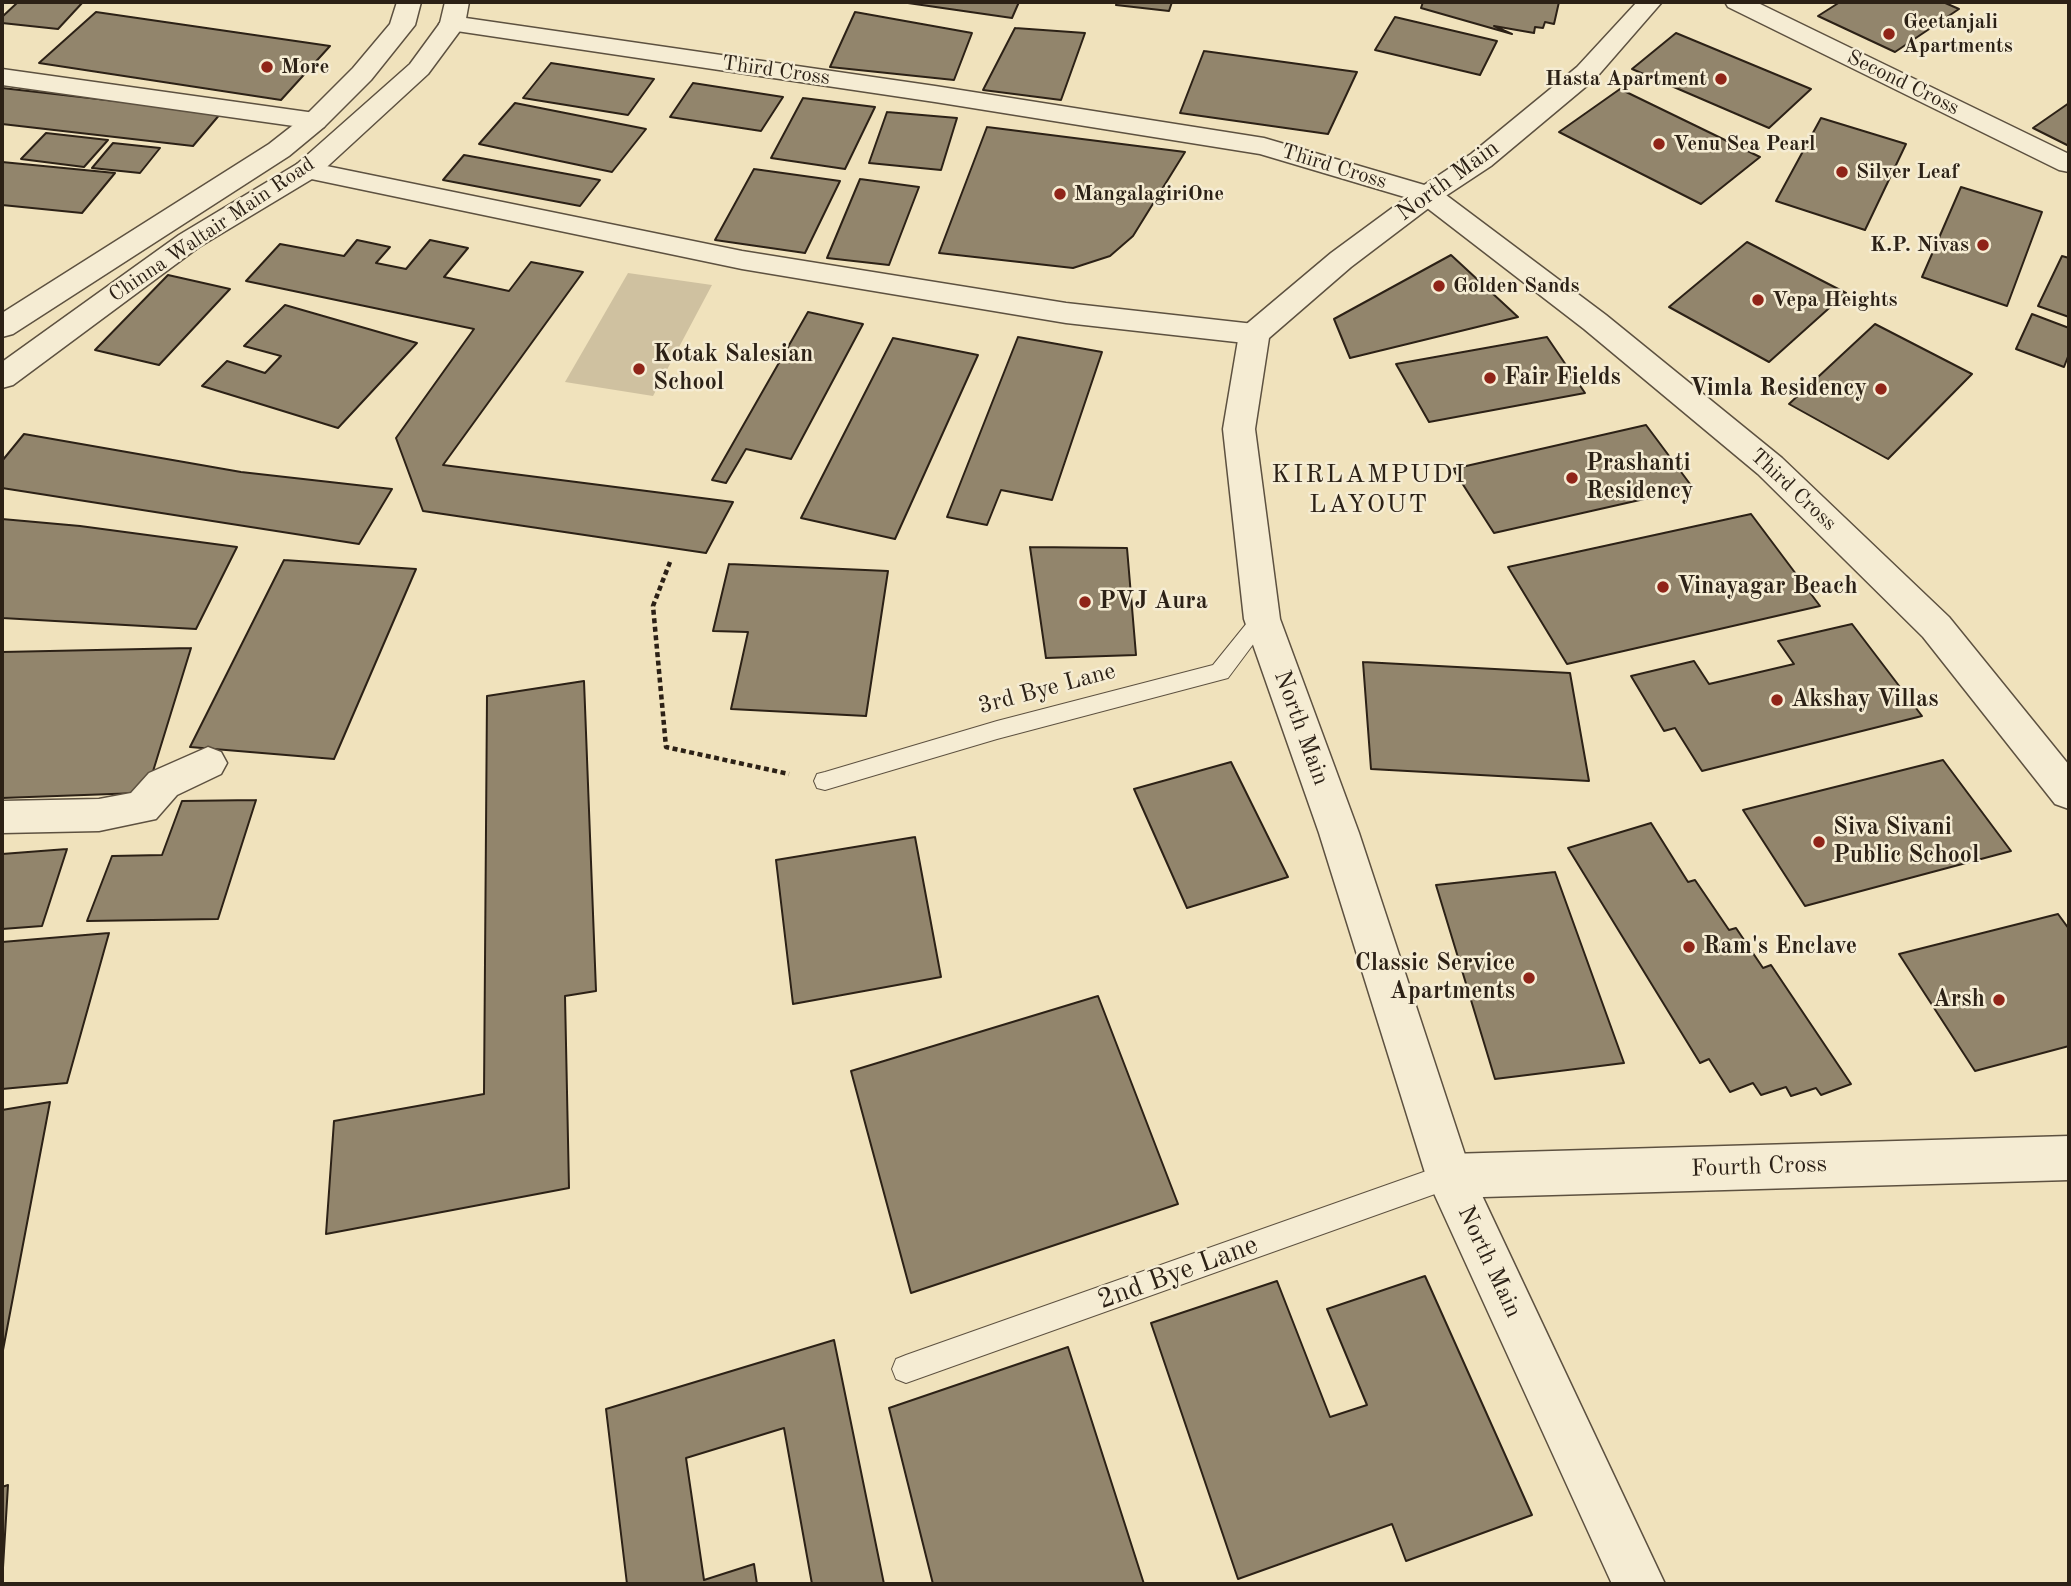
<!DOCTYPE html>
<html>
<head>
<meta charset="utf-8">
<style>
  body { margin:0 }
  #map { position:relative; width:2071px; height:1586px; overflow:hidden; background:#f0e2bc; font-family:"Old Standard TT",serif }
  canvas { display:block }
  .frame { position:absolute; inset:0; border:4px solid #2c2116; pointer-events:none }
</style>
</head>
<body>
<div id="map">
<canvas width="2071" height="1586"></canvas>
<div class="frame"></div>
</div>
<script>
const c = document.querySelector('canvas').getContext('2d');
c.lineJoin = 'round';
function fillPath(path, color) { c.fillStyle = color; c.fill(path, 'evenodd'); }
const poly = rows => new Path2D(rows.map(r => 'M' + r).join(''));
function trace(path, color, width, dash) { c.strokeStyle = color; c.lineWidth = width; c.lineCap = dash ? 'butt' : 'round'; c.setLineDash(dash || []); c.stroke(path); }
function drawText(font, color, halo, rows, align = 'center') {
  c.font = font + ' "Old Standard TT",serif'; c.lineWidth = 5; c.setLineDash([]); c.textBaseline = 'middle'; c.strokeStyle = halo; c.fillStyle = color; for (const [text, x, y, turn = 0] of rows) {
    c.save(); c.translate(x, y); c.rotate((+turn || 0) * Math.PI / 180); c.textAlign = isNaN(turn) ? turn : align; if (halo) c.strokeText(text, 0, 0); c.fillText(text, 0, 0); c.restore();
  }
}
const green = poly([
  [628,273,712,285,653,396,565,382]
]);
const building = poly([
  [18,2,83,2,58,29,2,23,2,17,18,2],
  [901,2,1019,2,1012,18,901,2],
  [1117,2,1172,2,1169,11,1116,5,1117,2],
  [1420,2,1559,2,1554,24,1545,22,1543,28,1535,27,1534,33,1494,26,1512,34,1421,8,1423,2,1420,2],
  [1840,2,1943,2,1959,9,1895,52,1818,16,1840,2],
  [96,12,330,46,281,100,39,63,96,12],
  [855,12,972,33,954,80,830,67,855,12],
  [1395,17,1497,41,1480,75,1375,50,1395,17],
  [1015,28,1085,33,1061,100,983,90,1015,28],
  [1676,33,1811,89,1769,128,1632,69,1676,33],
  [1204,51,1357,72,1328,134,1180,113,1204,51],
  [551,63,654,79,628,115,523,98,551,63],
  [693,83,783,97,761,131,670,117,693,83],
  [2,88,221,113,193,146,2,124,2,88],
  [1620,89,1760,157,1701,204,1559,132,1620,89],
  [803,98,875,107,845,169,771,158,803,98],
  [515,103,646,129,612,172,479,144,515,103],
  [2069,103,2069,146,2033,128,2069,103],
  [887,112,957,118,941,170,869,163,887,112],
  [1821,118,1906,144,1865,230,1776,201,1821,118],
  [987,127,1185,152,1133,236,1110,256,1073,268,939,253,987,127],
  [46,133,108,140,84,167,21,159,46,133],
  [113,143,160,148,140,173,92,168,113,143],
  [464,155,600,180,580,206,443,180,464,155],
  [2,162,115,173,82,213,2,205,2,162],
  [754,169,840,181,805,253,715,240,754,169],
  [860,179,919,187,889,265,827,258,860,179],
  [1961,187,2042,212,2007,306,1922,277,1961,187],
  [357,240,390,247,376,263,406,269,430,240,468,248,444,277,509,291,531,262,583,272,443,465,733,502,706,553,423,511,396,438,474,329,246,281,280,244,344,256,357,240],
  [1747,242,1846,293,1769,362,1669,307,1747,242],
  [1451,255,1518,317,1350,358,1334,319,1451,255],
  [2062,256,2069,258,2069,317,2038,306,2062,256],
  [168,275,230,289,159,365,95,350,168,275],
  [285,305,417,343,338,428,202,386,227,361,265,373,281,356,244,346,285,305],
  [808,312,863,324,791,459,746,449,726,483,712,480,808,312],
  [2032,314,2069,328,2069,354,2064,367,2016,349,2032,314],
  [1875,324,1972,374,1888,459,1789,404,1875,324],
  [1018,337,1102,352,1052,500,1001,490,987,525,947,517,1018,337],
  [1547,337,1585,393,1429,422,1396,364,1547,337],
  [893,338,978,355,895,539,801,518,893,338],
  [1646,425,1693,488,1494,533,1453,469,1646,425],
  [24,434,241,472,392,489,359,544,2,488,2,461,24,434],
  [1751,514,1820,606,1567,664,1508,567,1751,514],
  [2,519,80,526,237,547,196,629,2,618,2,519],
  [1030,547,1127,548,1136,655,1046,658,1030,547],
  [284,560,416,569,334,759,190,747,284,560],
  [729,564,888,571,866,716,731,709,748,632,713,631,729,564],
  [1852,624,1922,716,1702,771,1675,728,1664,731,1631,676,1694,661,1709,684,1794,664,1778,641,1852,624],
  [191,648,142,807,139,793,2,798,2,652,191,648],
  [1363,662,1570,673,1589,781,1371,769,1363,662],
  [584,681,596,991,565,996,569,1188,326,1234,334,1121,484,1094,487,696,584,681],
  [1943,760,2011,851,1805,906,1743,810,1943,760],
  [1231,762,1288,877,1187,908,1134,789,1231,762],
  [256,800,218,919,87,921,112,856,162,855,182,801,256,800],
  [1651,823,1688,882,1695,880,1729,930,1736,928,1763,968,1771,965,1851,1084,1821,1095,1816,1088,1791,1096,1786,1087,1761,1095,1753,1083,1730,1092,1709,1059,1700,1063,1568,848,1651,823],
  [915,837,941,977,793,1004,776,860,915,837],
  [67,849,42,926,2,929,2,854,67,849],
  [1555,872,1624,1063,1495,1079,1436,885,1555,872],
  [2058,914,2069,929,2069,1046,1975,1071,1899,954,2058,914],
  [109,933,67,1083,2,1089,2,942,109,933],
  [1098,996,1178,1204,911,1293,851,1071,1098,996],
  [50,1102,3,1350,2,1350,2,1110,50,1102],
  [1425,1276,1532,1515,1406,1561,1392,1524,1238,1579,1151,1323,1277,1281,1330,1417,1367,1405,1327,1309,1425,1276],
  [834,1340,884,1584,812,1584,784,1428,686,1458,704,1580,754,1564,757,1584,627,1584,606,1409,834,1340],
  [1068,1347,1144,1584,933,1584,889,1408,1068,1347],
  [8,1485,2,1584,2,1487,8,1485]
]);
const path = poly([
  [670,562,653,606,666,747,789,774]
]);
const service = poly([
  [1262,611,1269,613,1272,619,1228,678,997,739,825,790,817,788,814,781,817,774,825,772,997,721,1213,665,1255,613,1262,611],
  [1449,1163,1458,1167,1462,1176,1458,1185,1449,1189,906,1383,896,1379,892,1369,896,1359,906,1355,1449,1163]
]);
const minor = poly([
  [1725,2,1756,2,2069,154,2069,172,2059,170,1728,7,1725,2],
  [452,16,935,86,1264,138,1438,189,1606,315,1782,458,1949,617,2069,765,2069,809,2055,804,1923,637,1758,474,1584,329,1418,201,1260,154,935,102,443,29,439,24,443,19,452,16],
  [2,69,315,113,324,115,328,121,324,127,315,129,2,85,2,69],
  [307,162,742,251,1066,303,1254,324,1265,327,1269,334,1265,341,1254,344,1066,323,742,269,297,176,293,170,297,164,307,162],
  [208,747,221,752,227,763,221,774,177,795,156,819,99,831,2,833,2,801,99,799,131,793,149,773,208,747],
  [2069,1136,2069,1180,1449,1198,1433,1192,1426,1176,1433,1160,1449,1154,2069,1136]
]);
const tertiary = poly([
  [397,2,421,2,415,25,371,80,324,127,289,156,13,334,2,337,2,313,269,144,306,115,353,68,390,24,397,2],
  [445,2,469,2,465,24,428,74,317,176,199,247,13,385,2,388,2,362,179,235,297,164,410,64,440,23,445,2],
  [1637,2,1662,2,1595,79,1491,166,1438,201,1351,267,1269,338,1255,429,1280,619,1359,833,1470,1170,1665,1584,1612,1584,1426,1176,1319,833,1244,619,1223,429,1239,334,1243,327,1331,253,1418,189,1471,154,1577,67,1637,2]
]);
const markers = [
  [1889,34,7,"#8f2418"],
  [267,67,7,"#8f2418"],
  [1721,79,7,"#8f2418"],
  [1659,144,7,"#8f2418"],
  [1842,172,7,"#8f2418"],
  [1060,194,7,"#8f2418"],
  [1983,245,7,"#8f2418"],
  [1439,286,7,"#8f2418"],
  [1758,300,7,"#8f2418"],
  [639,369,7,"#8f2418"],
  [1490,378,7,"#8f2418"],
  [1881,389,7,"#8f2418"],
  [1572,478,7,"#8f2418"],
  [1663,587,7,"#8f2418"],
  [1085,602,7,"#8f2418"],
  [1777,700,7,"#8f2418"],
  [1819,842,7,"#8f2418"],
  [1689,947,7,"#8f2418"],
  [1529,978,7,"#8f2418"],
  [1999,1000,7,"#8f2418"]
];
const farPoinames = [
  ["Geetanjali",1903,22],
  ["Apartments",1903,46],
  ["More",281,67],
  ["Hasta Apartment",1707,79,"right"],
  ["Venu Sea Pearl",1673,144],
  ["Silver Leaf",1856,172],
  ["MangalagiriOne",1074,194],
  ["K.P. Nivas",1969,245,"right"],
  ["Golden Sands",1453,286],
  ["Vepa Heights",1772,300]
];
const farStreetnames = [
  ["Third Cross",776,71,8],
  ["Second Cross",1903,83,26],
  ["Third Cross",1334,167,17],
  ["Chinna Waltair Main Road",212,230,-34],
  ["Third Cross",1793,490,43]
];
const streetNames = [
  ["North Main",1448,181,-36],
  ["3rd Bye Lane",1047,689,-15],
  ["North Main",1301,728,70],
  ["Fourth Cross",1759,1167,-2],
  ["North Main",1489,1262,65]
];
const poiNames = [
  ["Kotak Salesian",653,355],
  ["School",653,383],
  ["Fair Fields",1504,378],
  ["Vimla Residency",1867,389,"right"],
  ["Prashanti",1586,464],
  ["Residency",1586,492],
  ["Vinayagar Beach",1677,587],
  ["PVJ Aura",1099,602],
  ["Akshay Villas",1791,700],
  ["Siva Sivani",1833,828],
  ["Public School",1833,856],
  ["Ram's Enclave",1703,947],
  ["Classic Service",1515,964,"right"],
  ["Apartments",1515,992,"right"],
  ["Arsh",1985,1000,"right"]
];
const neighbourhoodNames = [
  ["KIRLAMPUDI",1369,475],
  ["LAYOUT",1369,505]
];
const nearStreetnames = [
  ["2nd Bye Lane",1178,1273,-20]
];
fillPath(green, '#cfc1a0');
fillPath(building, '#92856c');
trace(building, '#2c2116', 2);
trace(service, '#5d5140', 2);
trace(minor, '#5d5140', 3);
trace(tertiary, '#5d5140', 3);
trace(path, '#2c2116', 4.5, [5, 3.5]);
fillPath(service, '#f5ecd3');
fillPath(minor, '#f5ecd3');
fillPath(tertiary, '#f5ecd3');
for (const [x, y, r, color] of markers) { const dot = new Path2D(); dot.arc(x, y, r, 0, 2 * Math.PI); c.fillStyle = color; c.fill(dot); trace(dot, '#f5ecd3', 2.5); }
drawText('bold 21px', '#2c2116', '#f5ecd3', farPoinames, 'left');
drawText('21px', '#2c2116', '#f5ecd3', farStreetnames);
drawText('24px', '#2c2116', '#f5ecd3', streetNames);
drawText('bold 24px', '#2c2116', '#f5ecd3', poiNames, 'left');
c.letterSpacing = '2px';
drawText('26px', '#2c2116', '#f5ecd3', neighbourhoodNames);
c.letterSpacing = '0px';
drawText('28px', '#2c2116', '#f5ecd3', nearStreetnames);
</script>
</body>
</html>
